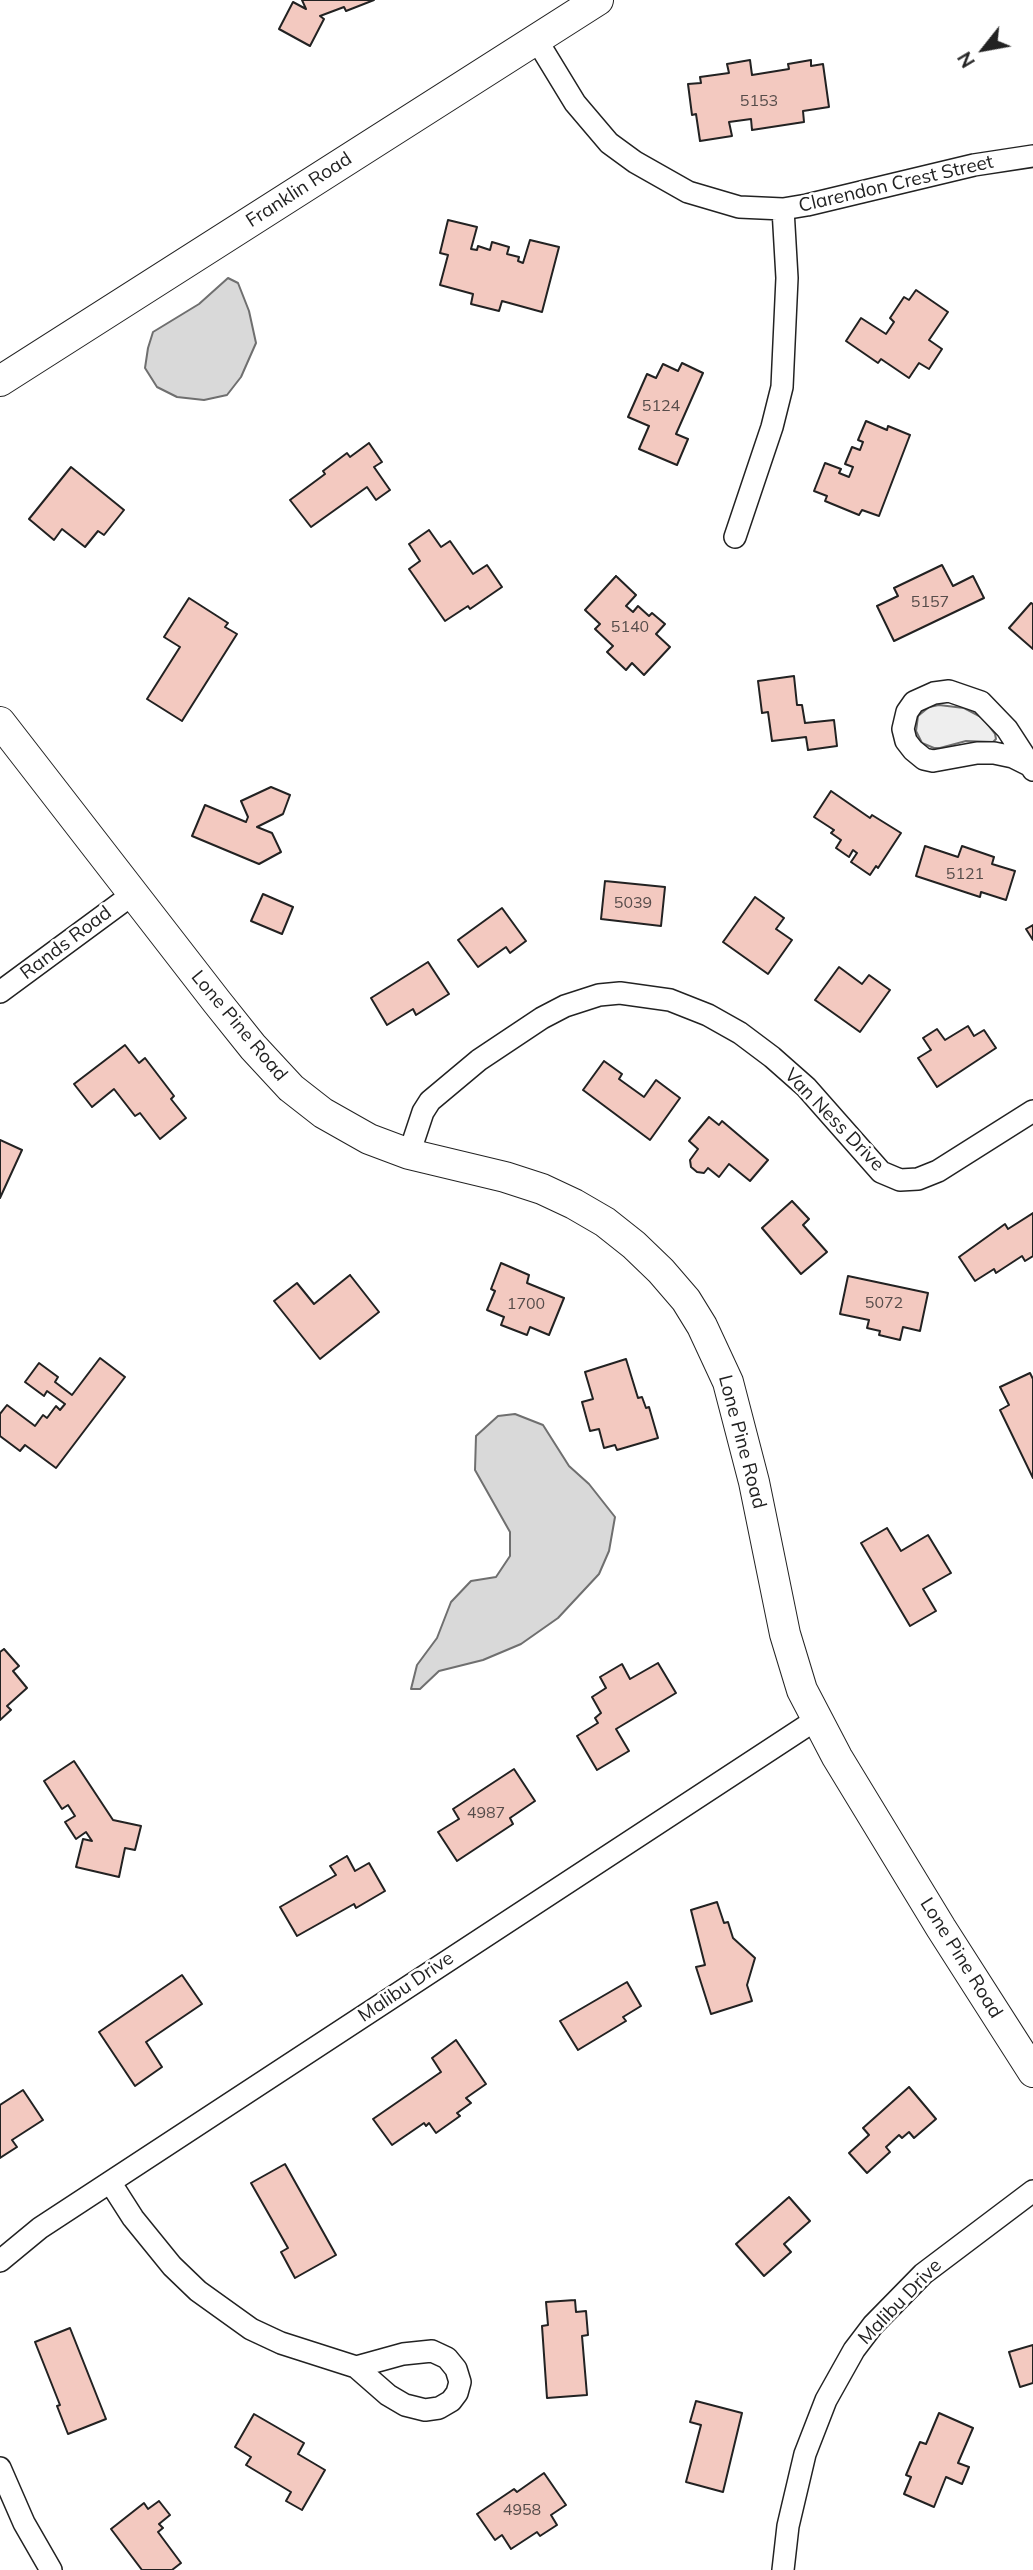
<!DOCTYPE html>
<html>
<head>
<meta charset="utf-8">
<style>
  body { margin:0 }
  #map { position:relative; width:1033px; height:2570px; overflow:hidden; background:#fff; font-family:Mulish,sans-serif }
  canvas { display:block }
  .north { position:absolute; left:949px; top:14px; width:70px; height:70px; -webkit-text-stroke:5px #fff; paint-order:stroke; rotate:239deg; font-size:19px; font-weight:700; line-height:28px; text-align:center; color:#222 }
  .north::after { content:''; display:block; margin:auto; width:24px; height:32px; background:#222; clip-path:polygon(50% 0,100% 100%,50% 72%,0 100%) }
</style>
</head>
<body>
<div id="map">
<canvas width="1033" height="2570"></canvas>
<div class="north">N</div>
</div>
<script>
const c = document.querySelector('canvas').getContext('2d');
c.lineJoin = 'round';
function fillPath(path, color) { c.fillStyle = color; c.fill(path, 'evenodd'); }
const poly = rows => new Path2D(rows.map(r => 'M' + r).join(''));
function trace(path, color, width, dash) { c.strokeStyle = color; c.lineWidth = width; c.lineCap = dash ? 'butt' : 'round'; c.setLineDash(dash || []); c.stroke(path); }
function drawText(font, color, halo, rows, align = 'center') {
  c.font = font + ' Mulish,sans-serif'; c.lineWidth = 5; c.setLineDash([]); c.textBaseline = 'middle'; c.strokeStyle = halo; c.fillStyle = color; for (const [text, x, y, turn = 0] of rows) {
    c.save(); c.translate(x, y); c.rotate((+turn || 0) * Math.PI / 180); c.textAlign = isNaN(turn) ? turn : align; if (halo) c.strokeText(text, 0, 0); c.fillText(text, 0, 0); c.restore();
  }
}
const green = poly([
  [939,705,964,708,983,718,995,734,996,739,993,742,966,741,940,748,934,748,922,743,916,731,918,716,929,707,939,705]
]);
const water = poly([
  [228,278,238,283,249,311,256,343,241,377,227,395,204,400,177,397,157,387,145,368,148,348,153,332,199,304,228,278],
  [515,1414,543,1425,569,1466,589,1484,615,1517,609,1551,599,1574,558,1618,521,1644,483,1660,439,1671,420,1689,411,1689,417,1665,437,1638,451,1602,471,1581,496,1577,510,1556,510,1532,475,1470,476,1436,498,1416,515,1414]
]);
const building = poly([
  [302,0,374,0,346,11,344,7,320,16,324,19,310,46,279,29,293,2,306,9,302,0],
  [750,60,752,75,789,69,788,64,811,60,811,66,823,64,829,107,803,111,804,122,752,130,751,119,729,122,732,136,700,141,696,114,692,115,688,84,701,83,700,77,729,73,727,64,750,60],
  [448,220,477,227,471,249,477,250,478,246,490,250,492,242,509,247,507,254,519,257,518,261,523,263,530,240,559,247,542,312,502,301,499,311,471,304,473,294,440,285,448,255,440,253,448,220],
  [916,290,948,312,929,340,942,349,929,369,919,363,909,378,881,359,878,363,846,341,861,318,886,334,894,322,890,318,904,297,909,300,916,290],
  [682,363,703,373,676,434,688,439,677,465,639,449,649,426,628,417,647,374,656,378,663,364,678,371,682,363],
  [866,421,887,430,888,426,910,435,879,516,862,510,859,515,825,501,827,496,814,491,825,463,841,469,839,473,849,477,853,467,845,464,852,447,860,450,863,442,858,440,866,421],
  [369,443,382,462,374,467,390,490,376,500,367,487,311,527,290,500,325,474,323,471,347,453,350,457,369,443],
  [71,467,124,510,104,535,98,531,85,547,62,529,54,540,29,519,71,467],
  [429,530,441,547,450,541,473,574,487,565,502,587,470,609,468,606,445,621,409,569,420,561,409,544,429,530],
  [942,565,953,586,973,576,984,598,894,641,877,606,898,596,894,588,942,565],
  [616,576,636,595,626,606,633,612,638,606,649,616,652,613,665,624,656,634,670,647,644,675,632,663,626,670,607,652,613,646,595,629,600,624,585,610,616,576],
  [189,598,228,623,225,627,237,634,182,721,147,699,180,647,164,637,189,598],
  [1031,603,1033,604,1033,649,1009,628,1031,603],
  [794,676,797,705,802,705,805,723,834,720,837,746,808,750,806,737,772,741,768,712,762,713,758,681,794,676],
  [271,787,290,795,283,814,257,827,272,833,281,852,259,864,192,836,205,805,246,822,248,817,241,801,271,787],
  [831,791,870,818,872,815,901,833,878,868,876,866,870,875,851,862,857,853,853,850,849,857,836,848,841,840,831,833,834,830,814,817,831,791],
  [925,846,958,857,962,846,994,857,992,864,1015,871,1006,900,981,892,980,897,916,876,925,846],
  [605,881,665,887,661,926,601,919,605,881],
  [263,894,293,907,282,934,251,921,263,894],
  [755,897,784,918,776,929,792,940,768,974,723,942,755,897],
  [502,908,526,941,510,953,506,947,478,967,458,940,502,908],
  [1033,925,1033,940,1026,929,1033,925],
  [428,962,449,994,416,1015,413,1009,387,1025,371,998,428,962],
  [839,967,862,984,869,975,890,990,860,1032,815,1000,839,967],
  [968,1026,974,1036,984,1030,996,1048,937,1087,918,1058,931,1050,923,1038,937,1029,945,1040,968,1026],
  [125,1045,139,1063,145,1058,174,1096,171,1099,186,1118,160,1139,140,1113,135,1116,114,1089,92,1107,74,1084,125,1045],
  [604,1061,622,1074,619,1079,644,1097,656,1080,680,1098,650,1140,583,1090,604,1061],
  [709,1117,719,1125,722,1121,768,1160,750,1181,729,1164,719,1177,708,1168,704,1173,697,1172,691,1167,690,1160,698,1149,689,1141,709,1117],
  [0,1140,22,1150,0,1198,0,1140],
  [792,1201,809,1219,803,1225,827,1252,801,1274,762,1228,792,1201],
  [1033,1213,1033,1256,1025,1261,1022,1256,996,1273,994,1269,975,1281,959,1257,1005,1224,1008,1229,1033,1213],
  [501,1263,529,1275,527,1283,564,1298,549,1335,530,1327,527,1335,501,1325,504,1317,487,1310,495,1291,491,1289,501,1263],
  [350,1275,379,1312,320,1359,274,1301,297,1283,314,1304,350,1275],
  [848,1276,928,1293,920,1331,903,1327,900,1340,879,1335,880,1331,867,1328,869,1320,840,1314,848,1276],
  [100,1358,125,1377,56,1468,25,1445,20,1451,0,1436,0,1414,7,1405,35,1426,43,1415,47,1418,56,1406,60,1410,65,1404,47,1391,44,1396,25,1382,39,1363,58,1377,55,1382,72,1395,100,1358],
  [626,1359,638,1398,642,1397,646,1408,649,1407,658,1438,617,1450,615,1445,604,1448,599,1429,590,1431,582,1402,593,1399,585,1372,626,1359],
  [1030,1373,1033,1379,1033,1478,1000,1410,1009,1405,1000,1387,1030,1373],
  [887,1528,901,1551,928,1535,951,1573,923,1589,936,1611,910,1626,861,1543,887,1528],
  [4,1649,19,1666,13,1671,27,1688,7,1706,11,1710,0,1720,0,1652,4,1649],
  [658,1663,676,1693,616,1729,629,1751,597,1770,577,1736,598,1723,595,1718,601,1713,592,1697,606,1688,600,1677,622,1664,630,1679,658,1663],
  [74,1761,113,1820,141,1826,135,1850,125,1848,119,1877,76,1867,83,1839,92,1841,86,1832,76,1839,65,1822,75,1816,68,1805,62,1809,44,1781,74,1761],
  [514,1769,535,1801,510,1818,513,1824,457,1861,438,1832,459,1819,453,1809,514,1769],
  [347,1856,355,1871,369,1863,385,1891,356,1908,354,1904,297,1936,280,1907,336,1875,330,1866,347,1856],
  [717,1902,724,1923,728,1922,733,1938,755,1958,747,1985,752,2001,711,2014,696,1967,705,1965,691,1910,717,1902],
  [182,1975,202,2004,146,2042,162,2067,135,2086,99,2032,182,1975],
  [627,1982,641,2006,623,2017,626,2021,578,2050,560,2021,627,1982],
  [456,2040,486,2084,466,2098,471,2103,457,2113,460,2116,436,2133,429,2123,426,2126,424,2123,392,2145,373,2119,441,2072,432,2058,456,2040],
  [909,2087,936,2119,914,2138,909,2132,902,2138,899,2135,886,2147,890,2152,867,2173,849,2153,869,2135,863,2128,909,2087],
  [23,2090,43,2120,12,2140,17,2147,0,2158,0,2105,23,2090],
  [285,2164,336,2255,295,2278,281,2252,288,2248,251,2183,285,2164],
  [789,2197,810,2221,784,2244,791,2252,764,2276,736,2244,789,2197],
  [575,2300,576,2312,586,2311,588,2335,582,2336,587,2395,547,2398,542,2326,548,2325,546,2302,575,2300],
  [70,2328,106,2419,68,2434,57,2406,60,2405,35,2342,70,2328],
  [1033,2345,1033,2383,1020,2387,1009,2352,1033,2345],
  [696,2401,742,2413,723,2492,686,2482,701,2425,690,2422,696,2401],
  [939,2413,973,2428,958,2463,969,2467,962,2484,946,2477,934,2507,904,2494,911,2477,906,2475,920,2442,926,2444,939,2413],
  [254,2414,304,2443,298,2454,325,2470,302,2510,286,2501,291,2492,246,2465,251,2457,235,2447,254,2414],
  [544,2473,566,2505,551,2515,557,2525,540,2536,537,2532,511,2549,502,2535,495,2540,477,2514,514,2489,517,2492,544,2473],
  [159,2501,170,2515,159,2524,163,2528,158,2532,181,2563,172,2570,142,2570,111,2529,144,2503,148,2509,159,2501]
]);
const street = poly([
  [536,39,575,103,609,143,635,162,688,192,739,207,783,209,807,205,974,165,1033,156],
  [735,537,772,427,782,387,787,278,783,209],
  [1031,766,1013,757,994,753,977,753,933,761,924,759,913,750,906,741,903,729,907,712,914,702,934,693,949,691,981,702,1007,729,1031,766,1033,770],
  [0,992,133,894],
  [409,1154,423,1112,430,1101,479,1060,542,1018,565,1006,599,995,620,993,670,1000,708,1015,740,1033,772,1057,806,1087,881,1172,900,1180,918,1179,938,1171,1033,1111],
  [110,2182,133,2218,172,2266,198,2291,251,2329,281,2343,356,2367,388,2395,405,2405,425,2410,439,2408,451,2401,457,2393,460,2382,456,2369,447,2358,432,2351,403,2354,356,2367],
  [0,2261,40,2228,817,1719],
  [0,2468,24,2523,51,2570],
  [783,2570,788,2526,805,2454,826,2400,854,2350,873,2325,923,2274,1033,2191]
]);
const secondary = poly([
  [0,381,598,0],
  [0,722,217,1002,253,1047,291,1088,323,1113,369,1139,409,1154,505,1177,542,1189,574,1204,605,1222,634,1245,661,1271,686,1300,702,1326,728,1382,754,1482,785,1634,802,1690,837,1757,941,1928,1033,2072]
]);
const numberNames = [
  ["5153",759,101],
  ["5124",661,406],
  ["5157",930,602],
  ["5140",630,627],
  ["5121",965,874],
  ["5039",633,903],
  ["5072",884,1303],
  ["1700",526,1304],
  ["4987",486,1813],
  ["4958",522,2510]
];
const streetNames = [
  ["Clarendon Crest Street",896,184,-13],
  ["Franklin Road",299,190,-33],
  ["Rands Road",66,943,-37],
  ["Lone Pine Road",239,1026,50],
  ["Van Ness Drive",834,1120,46],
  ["Lone Pine Road",742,1442,75],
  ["Lone Pine Road",961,1958,58],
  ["Malibu Drive",406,1987,-34],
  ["Malibu Drive",900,2302,-46]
];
fillPath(green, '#eee');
trace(green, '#6f6f6f', 2);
fillPath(water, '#d9d9d9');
trace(water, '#6f6f6f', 2);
fillPath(building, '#f3c9c0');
trace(building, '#222', 2);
trace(street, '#222', 24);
trace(secondary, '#222', 32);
trace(street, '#fff', 21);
trace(secondary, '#fff', 30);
drawText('16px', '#564c4a', null, numberNames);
drawText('19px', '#222', '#fff', streetNames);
</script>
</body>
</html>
